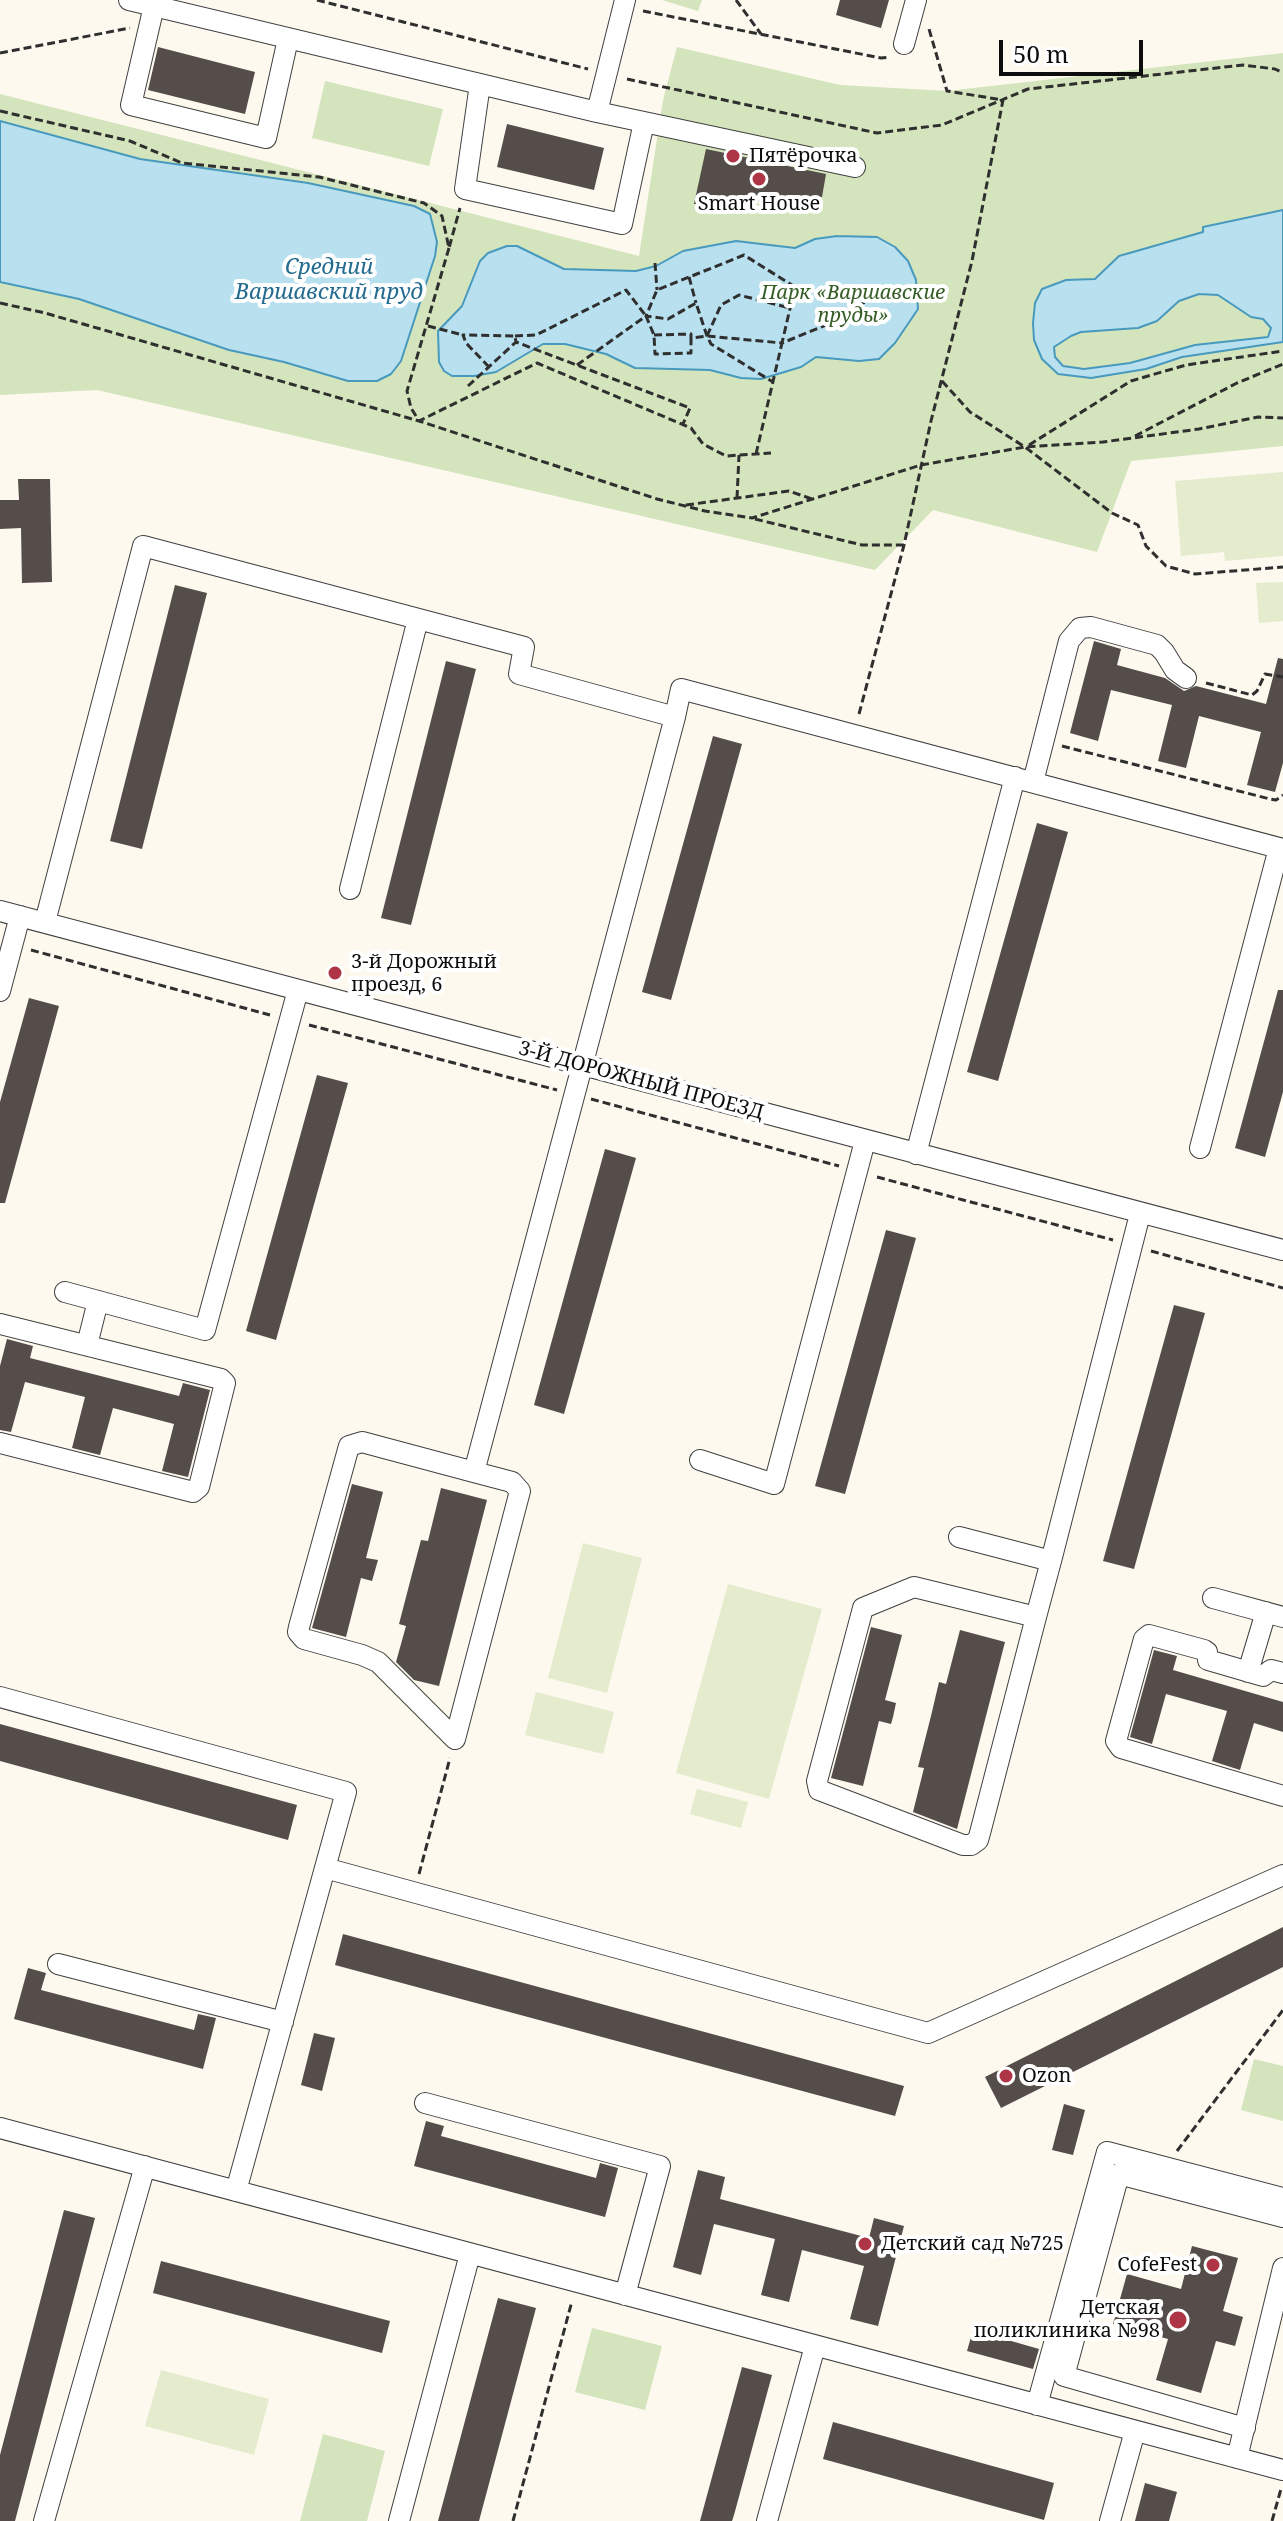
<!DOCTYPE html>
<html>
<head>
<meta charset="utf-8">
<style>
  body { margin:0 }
  #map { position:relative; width:1283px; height:2521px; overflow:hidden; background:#fdf9ef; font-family:"Noto Serif",serif }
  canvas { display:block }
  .scale { position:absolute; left:999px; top:40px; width:144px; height:36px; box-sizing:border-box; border:4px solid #0d0d0d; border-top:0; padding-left:10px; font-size:24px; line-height:28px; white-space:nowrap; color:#0d0d0d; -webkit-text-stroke:6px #fff; paint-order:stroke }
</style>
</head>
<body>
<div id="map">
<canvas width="1283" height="2521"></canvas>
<div class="scale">50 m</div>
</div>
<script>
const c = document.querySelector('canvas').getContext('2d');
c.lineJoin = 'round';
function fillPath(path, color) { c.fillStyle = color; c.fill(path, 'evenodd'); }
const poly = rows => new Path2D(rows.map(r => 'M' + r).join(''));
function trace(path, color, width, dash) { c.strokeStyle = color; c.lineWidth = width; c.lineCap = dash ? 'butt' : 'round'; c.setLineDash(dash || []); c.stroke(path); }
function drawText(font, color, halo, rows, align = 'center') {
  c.font = font + ' "Noto Serif",serif'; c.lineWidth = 8; c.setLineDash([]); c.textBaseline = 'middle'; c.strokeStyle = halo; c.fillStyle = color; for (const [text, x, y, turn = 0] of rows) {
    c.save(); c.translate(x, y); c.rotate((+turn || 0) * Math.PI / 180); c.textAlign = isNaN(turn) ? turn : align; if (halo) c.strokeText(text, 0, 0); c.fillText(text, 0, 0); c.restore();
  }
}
const green = poly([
  [662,0,702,0,698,11],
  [677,47,840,85,947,91,1283,53,1283,446,1131,461,1097,552,933,510,875,570,97,390,0,395,0,94,639,256,663,100],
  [325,81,443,109,429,166,312,138],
  [1254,2059,1283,2066,1283,2121,1241,2110],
  [592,2328,662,2346,645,2410,575,2392],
  [323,2434,385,2451,367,2521,300,2521]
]);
const pitch = poly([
  [1283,472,1283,556,1225,561,1224,552,1181,556,1175,481],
  [1283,582,1283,621,1259,623,1256,583],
  [583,1543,642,1558,607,1693,548,1678],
  [728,1584,822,1609,769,1799,676,1773],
  [536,1692,614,1712,603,1754,525,1735],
  [697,1789,748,1802,741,1828,690,1814],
  [161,2370,269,2399,254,2455,145,2426]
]);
const water = poly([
  [0,121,140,159,308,183,414,206,430,214,437,242,435,256,401,361,391,374,377,381,348,381,284,362,229,350,79,299,0,282,0,121],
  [1283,210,1283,342,1182,357,1146,369,1091,378,1058,374,1042,359,1034,340,1033,323,1035,303,1042,289,1066,280,1095,279,1119,256,1203,232,1203,227,1283,210],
  [1199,294,1218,295,1251,317,1263,319,1271,328,1268,337,1195,345,1130,363,1084,369,1063,366,1055,357,1054,347,1071,336,1081,332,1138,328,1157,321,1179,301,1199,294],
  [837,236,877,237,895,247,908,261,916,280,918,309,895,343,879,359,859,361,816,357,801,367,761,379,741,378,710,370,635,368,606,354,565,344,543,344,496,372,474,376,452,376,444,371,439,362,438,331,462,306,480,261,488,253,507,246,517,246,564,269,636,271,656,266,683,251,736,241,795,248,815,239,837,236]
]);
const building = poly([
  [840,0,889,0,881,28,836,15],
  [158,47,255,72,245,114,148,90],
  [507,124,604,148,594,190,497,167],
  [706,149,826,174,822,197,694,204],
  [18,479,50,479,52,582,22,583,21,528,0,529,0,500,19,500],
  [175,585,207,593,142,849,110,841],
  [1094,641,1121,649,1117,665,1165,678,1184,691,1196,686,1266,704,1278,658,1283,659,1283,763,1275,792,1247,785,1261,732,1199,716,1186,768,1158,761,1172,705,1111,690,1098,741,1070,733],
  [446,661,476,669,411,925,381,918],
  [713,736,742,744,671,1000,642,992],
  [1037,823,1068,832,998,1081,967,1072],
  [1278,990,1283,990,1283,1092,1265,1157,1235,1148],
  [29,998,59,1006,5,1203,0,1203,0,1102],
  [317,1075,348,1083,276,1340,246,1331],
  [605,1149,636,1158,564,1414,534,1405],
  [886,1230,916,1238,845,1494,815,1486],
  [1174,1305,1205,1313,1134,1569,1103,1561],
  [7,1339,33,1346,30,1358,179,1396,183,1383,210,1390,188,1477,162,1471,174,1424,113,1408,100,1455,72,1448,85,1397,25,1382,11,1432,0,1430,0,1366],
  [352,1484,383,1492,366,1558,378,1560,372,1581,361,1578,346,1637,312,1628],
  [441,1488,487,1500,439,1686,414,1680,396,1662,406,1626,399,1624,412,1574,421,1540,428,1541],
  [871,1627,902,1635,885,1700,896,1703,893,1717,891,1724,879,1721,863,1786,831,1778],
  [960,1630,1005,1642,957,1829,913,1812,924,1768,918,1767,931,1716,939,1682,946,1684],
  [1154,1650,1177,1656,1173,1670,1283,1702,1283,1732,1254,1723,1240,1770,1212,1761,1227,1711,1166,1694,1152,1744,1130,1737],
  [0,1724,297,1805,288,1840,0,1761],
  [1283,1927,1283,1967,1001,2108,985,2077],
  [343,1934,904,2086,895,2116,335,1965],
  [28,1968,46,1973,41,1990,194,2030,198,2014,216,2018,203,2069,14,2019],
  [314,2033,335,2038,322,2091,301,2085],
  [1064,2104,1085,2110,1073,2155,1052,2150],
  [426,2121,444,2126,441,2136,596,2178,600,2163,618,2168,605,2217,414,2166],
  [698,2170,725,2177,720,2199,869,2238,874,2218,904,2226,878,2326,850,2319,864,2266,802,2250,789,2302,761,2295,775,2239,714,2224,701,2275,673,2267],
  [64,2210,95,2218,15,2521,0,2521,0,2455],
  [1192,2246,1238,2258,1223,2311,1243,2317,1235,2346,1216,2341,1201,2393,1156,2380,1168,2339,1113,2324,1127,2274,1181,2289],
  [161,2261,390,2321,382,2353,153,2293],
  [498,2298,536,2308,479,2521,438,2521],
  [973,2330,1039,2349,1033,2369,967,2351],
  [742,2367,772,2375,734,2515,732,2521,700,2521],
  [833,2422,1054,2483,1044,2520,823,2459],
  [1145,2483,1177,2492,1169,2521,1135,2521]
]);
const path = poly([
  [317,0,588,69],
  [736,0,761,34],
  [643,11,881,58,890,57],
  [0,53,130,28],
  [627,79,877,133,942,125,1028,89,1243,65,1275,69,1283,73],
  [0,111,130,141,182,163,319,177,424,203,442,216,449,248,460,208],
  [449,248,407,391,411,408,419,421,537,363,691,428,703,444,726,456,771,453],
  [655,263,657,290],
  [689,277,696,303],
  [0,303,45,313,419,421,657,499,705,511,752,518,921,465,1025,447,1103,442,1199,429,1258,417,1283,418],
  [428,326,463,335],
  [654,335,691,334,691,338],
  [515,336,536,335,626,290,646,316],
  [707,336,721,305,739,295,790,308],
  [577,365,646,316,654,335,655,354,691,353,691,338,707,336,782,343,795,287,744,255,657,290,646,316,668,319,696,303,707,336,711,344,773,382],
  [489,367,466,343,463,335,515,336,516,342],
  [942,381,970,412,1025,447,1112,513,1138,525,1146,546,1166,566,1195,574,1283,567],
  [468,386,516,342,690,408,683,424],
  [1135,436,1237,383,1283,364],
  [1029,445,1131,381,1186,365,1283,351],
  [756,454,782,343,851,315,880,287],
  [737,498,739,455],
  [686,505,789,491,812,499],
  [755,519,862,545,904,545],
  [1206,683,1252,695,1257,691,1265,674,1283,677],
  [859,714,904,545,931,421,972,261,1003,100,947,91,929,29],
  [1062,746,1270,799,1276,800,1283,795],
  [31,950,270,1015],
  [309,1025,557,1090],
  [591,1099,839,1166],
  [877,1177,1113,1240],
  [1151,1251,1283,1288],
  [419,1874,450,1758],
  [1177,2151,1283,2010],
  [513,2521,572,2301],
  [1272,2521,1281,2489]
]);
const minor = poly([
  [129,0,597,112,625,0],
  [154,6,131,105,266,138,288,39],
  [904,44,916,0],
  [480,84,465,189,622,224,644,122],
  [597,112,855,167],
  [1033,782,1069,641,1080,628,1091,627,1157,645,1164,652,1175,670,1186,678],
  [350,889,418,619],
  [0,911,1283,1250],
  [45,922,143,546,524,647,519,674,675,717,681,689,1283,849],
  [0,991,20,916],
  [1200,1148,1279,848],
  [916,1154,1015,777],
  [65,1292,205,1330,298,990],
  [0,1324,221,1379,225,1383,199,1487,193,1492,0,1443],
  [87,1345,98,1301],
  [700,1460,774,1484,865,1141],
  [474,1472,512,1482,520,1491,455,1739,378,1662,362,1655,304,1639,298,1632,299,1627,349,1446,362,1442,474,1472,675,717],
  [959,1537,1051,1561,1140,1214],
  [1213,1598,1283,1617],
  [1036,1617,914,1587,863,1608,817,1781,819,1790,963,1845,971,1845,978,1840,980,1833,1036,1617,1051,1561],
  [1248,1672,1266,1612],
  [1283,1673,1271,1670,1263,1676,1208,1660,1207,1652,1204,1650,1149,1635,1144,1639,1116,1741,1121,1748,1283,1796],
  [0,1697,346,1792,325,1868,928,2033,1283,1875],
  [58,1964,283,2022],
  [425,2103,660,2166,625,2295],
  [0,2128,1283,2470],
  [236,2191,325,1868],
  [1037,2405,1107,2152,1283,2198],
  [1245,2428,1064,2376,1119,2174,1283,2217],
  [1237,2458,1283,2268],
  [44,2521,145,2166],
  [399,2521,470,2254],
  [767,2521,815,2346],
  [1110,2521,1135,2431]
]);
const markers = [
  [733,156,8,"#ad3545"],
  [759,179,8,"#ad3545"],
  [335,973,8,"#ad3545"],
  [1006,2076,8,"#ad3545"],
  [865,2244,8,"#ad3545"],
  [1213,2265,8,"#ad3545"],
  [1178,2320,10,"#ad3545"]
];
const poiNames = [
  ["Пятёрочка",749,156],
  ["Smart House",759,204,"center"],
  ["3-й Дорожный",351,962],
  ["проезд, 6",351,985],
  ["Ozon",1022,2076],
  ["Детский сад №725",881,2244],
  ["CofeFest",1197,2265,"right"],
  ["Детская",1160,2308,"right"],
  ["поликлиника №98",1160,2331,"right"]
];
const parkNames = [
  ["Парк «Варшавские",853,293],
  ["пруды»",853,316]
];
const streetNames = [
  ["3-Й ДОРОЖНЫЙ ПРОЕЗД",641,1081,15]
];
const waterNames = [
  ["Средний",329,268],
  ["Варшавский пруд",329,293]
];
fillPath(green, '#d4e4bc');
fillPath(pitch, '#e4eccd');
fillPath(water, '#b9e0ef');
trace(water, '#4899be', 2);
fillPath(building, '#544d4a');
trace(minor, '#404040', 22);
trace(path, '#2f2f2f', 3, [8, 4]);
trace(minor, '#fff', 20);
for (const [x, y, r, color] of markers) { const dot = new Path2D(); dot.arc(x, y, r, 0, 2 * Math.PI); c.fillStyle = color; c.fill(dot); trace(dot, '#fff', 3); }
drawText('20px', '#0d0d0d', '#fff', poiNames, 'left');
drawText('italic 20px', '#355d25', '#fff', parkNames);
drawText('20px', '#0d0d0d', '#fff', streetNames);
drawText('italic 22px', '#246b90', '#fff', waterNames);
</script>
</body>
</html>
